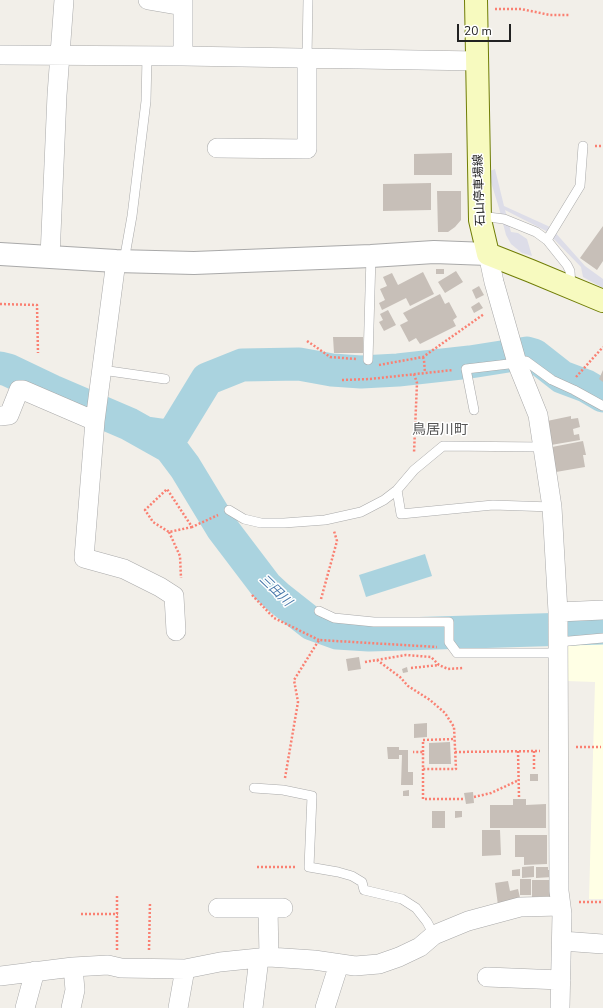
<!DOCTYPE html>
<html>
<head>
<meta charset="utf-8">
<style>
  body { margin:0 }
  #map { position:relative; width:603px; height:1008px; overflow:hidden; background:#f2efe9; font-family:"Nunito Sans",sans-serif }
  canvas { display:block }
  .scale { position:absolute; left:457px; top:24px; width:54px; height:18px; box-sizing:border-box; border:2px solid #222; border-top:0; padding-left:5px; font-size:12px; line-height:14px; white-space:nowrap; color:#222; -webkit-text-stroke:3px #fff; paint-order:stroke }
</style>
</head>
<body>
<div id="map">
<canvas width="603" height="1008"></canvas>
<div class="scale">20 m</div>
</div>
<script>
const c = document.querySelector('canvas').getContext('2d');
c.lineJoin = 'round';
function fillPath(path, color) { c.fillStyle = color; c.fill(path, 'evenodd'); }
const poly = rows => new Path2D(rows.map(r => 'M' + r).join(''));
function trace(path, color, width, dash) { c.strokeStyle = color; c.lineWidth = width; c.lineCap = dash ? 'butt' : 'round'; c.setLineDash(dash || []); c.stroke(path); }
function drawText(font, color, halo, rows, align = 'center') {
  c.font = font + ' "Nunito Sans","Noto Sans JP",sans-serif'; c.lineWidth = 3; c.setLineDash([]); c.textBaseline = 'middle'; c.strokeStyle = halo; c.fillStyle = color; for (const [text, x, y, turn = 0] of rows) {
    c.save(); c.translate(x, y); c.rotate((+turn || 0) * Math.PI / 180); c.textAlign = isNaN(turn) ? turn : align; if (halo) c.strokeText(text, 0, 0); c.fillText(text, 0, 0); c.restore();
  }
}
const education = poly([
  [603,641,603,899,589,899,595,682,566,681,566,644]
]);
const plaza = poly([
  [495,169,504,206,548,226,553,230,585,266,603,279,603,288,583,277,581,267,546,231,505,210,511,232,518,233,527,239,532,256,522,253,511,244,506,235,499,208,490,179,490,171]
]);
const water = poly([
  [425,554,432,576,366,597,359,575]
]);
const river = poly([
  [0,368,8,370,52,391,129,424,170,447,185,467,222,528,266,586,279,598,312,624,337,633,369,635,603,628],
  [147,433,168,436,174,433,207,379,242,365,299,364,332,370,361,372,398,370,470,362,527,353,534,355,562,377,586,386,603,396]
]);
const building = poly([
  [452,153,452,175,414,175,414,154],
  [431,183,431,210,383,211,383,184],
  [437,191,461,191,461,220,455,227,448,232,438,232],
  [603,226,603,261,597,270,580,258],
  [436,269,444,269,444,274,436,274],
  [456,271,463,282,445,293,438,282],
  [423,272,434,294,410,306,406,298,382,310,379,303,385,300,380,289,387,286,383,277,392,273,398,285],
  [479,286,484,295,476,299,472,290],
  [440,294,445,304,449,302,457,317,453,320,456,326,420,344,416,338,409,342,400,325,408,321,403,313],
  [479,302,483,308,474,313,471,307],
  [388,310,396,325,384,331,379,322,383,320,380,314],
  [333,337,363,337,363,353,334,353],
  [603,370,603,382,599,379],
  [571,416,571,419,578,418,580,427,573,429,574,435,579,434,580,440,551,445,547,421],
  [583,441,586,455,583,455,585,467,556,472,552,447],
  [359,657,361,669,348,671,346,659],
  [407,667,408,672,403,673,402,669],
  [427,723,427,737,414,738,414,724],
  [450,742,451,764,429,764,429,743],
  [387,747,399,747,399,750,408,750,408,772,413,772,413,785,401,785,402,755,399,755,399,759,388,759],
  [530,774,538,774,538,781,530,781],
  [409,790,409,796,403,796,403,791],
  [473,792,474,803,466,804,464,793],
  [513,799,526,799,526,805,546,804,546,828,490,828,490,805,513,805],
  [432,811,445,811,445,828,432,828],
  [455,811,462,811,462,817,455,818],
  [482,830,500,830,501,855,482,856],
  [515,835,547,835,547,864,524,865,524,857,515,857],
  [534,866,534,877,522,878,522,867],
  [536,867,548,867,548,870,552,870,552,877,536,878],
  [520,869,520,876,512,876,512,870],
  [520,879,531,879,531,895,520,895],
  [532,880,553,880,553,896,532,897],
  [508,881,510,891,518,889,521,902,498,905,495,883]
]);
const path = poly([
  [495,9,521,9,550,15,570,15],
  [595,146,603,146],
  [0,304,37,305,38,353],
  [307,341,316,347,330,357,356,359],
  [423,357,424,360,425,373],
  [379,365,423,357,484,314],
  [414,374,417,383,414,453],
  [576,377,603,347],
  [342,380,370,379,453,370],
  [192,527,169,532,153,522,145,510,167,489,192,527,218,515],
  [169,532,180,556,181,578],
  [252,595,274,618,319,640],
  [321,599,337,541,334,531],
  [377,660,400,677,408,686,430,700,445,713,454,727,456,769,423,769,423,752,413,752],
  [365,662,406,655,431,657,439,665,448,669,464,668],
  [411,668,439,665],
  [576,747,601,747],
  [518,751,519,797],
  [534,751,534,771],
  [423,752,423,740,455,739],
  [455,752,540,751],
  [423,769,423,799,465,799],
  [285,778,298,702,294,680,319,640,437,647],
  [474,797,491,793,519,780],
  [257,867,296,867],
  [579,902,603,902],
  [81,914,118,914],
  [117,950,117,894],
  [149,950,150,902]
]);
const service = poly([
  [307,58,308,0],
  [480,216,504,219,536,232,547,240,567,265,570,271,571,287],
  [547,240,580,186,583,146],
  [124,261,132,216,146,101,147,57],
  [368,360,371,256],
  [102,370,165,379],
  [474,410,466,369,517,363,526,361,552,380,574,390,603,406],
  [397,490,401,514,493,505,552,507],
  [229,510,244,519,261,523,284,523,325,520,361,512,384,500,397,490,414,470,443,446,543,447],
  [319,611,334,618,374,622,449,622,449,642,457,653,558,653],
  [558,642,603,638],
  [254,788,283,790,312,796,309,867,338,872,352,876,362,882,364,890,402,899,416,908,427,922,434,935]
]);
const minor = poly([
  [148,0,183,6],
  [183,0,183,56],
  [0,55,183,56,477,61],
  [217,148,307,149,307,58],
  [488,254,494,282,517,363,538,415,552,507,558,612,559,891,562,914,560,1008],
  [50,257,57,95,64,0],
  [116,261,95,421,84,558,124,569,160,587,174,596,176,631],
  [0,416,9,415,19,390,23,390,95,421],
  [558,612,603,610],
  [218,908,283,908],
  [268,908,269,957],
  [562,941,603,944],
  [0,976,73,967,108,965,121,968,185,969,220,962,269,957,314,960,355,966,379,964,399,957,420,947,434,935,468,921,520,907,561,906],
  [487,977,561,980],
  [25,1008,35,971],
  [71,1008,75,990,73,967],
  [178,1008,185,969],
  [253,1008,259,958],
  [325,1008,339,964]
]);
const tertiary = poly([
  [0,254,116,261,194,263,371,256,434,252,488,254]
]);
const secondary = poly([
  [476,0,480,220,488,254,531,271,603,301]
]);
const streetNames = [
  ["石山停車場線",480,190,-92]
];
const waterNames = [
  ["三田川",275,591,44]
];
const quarterNames = [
  ["鳥居川町",440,431]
];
fillPath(education, '#ffffe5');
fillPath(plaza, '#dddde8');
fillPath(water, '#aad3df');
trace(river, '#aad3df', 33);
fillPath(building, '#c7bfb8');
trace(service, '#a9a9a9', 10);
trace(minor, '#a9a9a9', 20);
trace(tertiary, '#a9a9a9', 24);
trace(secondary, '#707d05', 24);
trace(path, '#fa8072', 2.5, [2, 2]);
trace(service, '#fff', 9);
trace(minor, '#fff', 19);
trace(tertiary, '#fff', 22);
trace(secondary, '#f7fabf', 22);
drawText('12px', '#222', '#fff', streetNames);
drawText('italic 13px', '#4a7aab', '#fff', waterNames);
drawText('14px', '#555', '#fff', quarterNames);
</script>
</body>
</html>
